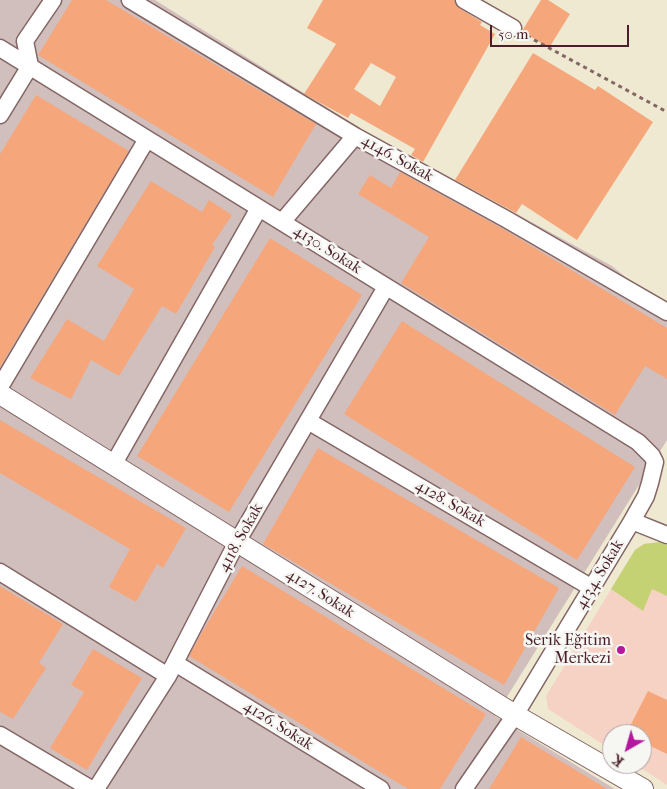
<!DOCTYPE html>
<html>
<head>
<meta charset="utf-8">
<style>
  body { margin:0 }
  #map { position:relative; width:667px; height:789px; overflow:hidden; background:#efe9d2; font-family:"IM FELL French Canon",serif }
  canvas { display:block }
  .north { position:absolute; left:602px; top:724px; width:50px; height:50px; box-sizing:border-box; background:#f6f6f2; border:1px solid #b1a0a2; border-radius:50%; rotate:218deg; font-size:14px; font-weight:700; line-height:20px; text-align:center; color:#4a1f2b }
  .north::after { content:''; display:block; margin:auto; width:18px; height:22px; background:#b5179e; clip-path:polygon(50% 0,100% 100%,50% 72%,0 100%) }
  .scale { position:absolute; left:490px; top:25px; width:139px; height:22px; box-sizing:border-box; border:2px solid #4a1f2b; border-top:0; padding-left:6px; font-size:15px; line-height:18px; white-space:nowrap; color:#4a1f2b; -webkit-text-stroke:4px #f6f6f2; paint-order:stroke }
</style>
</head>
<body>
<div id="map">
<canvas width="667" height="789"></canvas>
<div class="north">K</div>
<div class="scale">50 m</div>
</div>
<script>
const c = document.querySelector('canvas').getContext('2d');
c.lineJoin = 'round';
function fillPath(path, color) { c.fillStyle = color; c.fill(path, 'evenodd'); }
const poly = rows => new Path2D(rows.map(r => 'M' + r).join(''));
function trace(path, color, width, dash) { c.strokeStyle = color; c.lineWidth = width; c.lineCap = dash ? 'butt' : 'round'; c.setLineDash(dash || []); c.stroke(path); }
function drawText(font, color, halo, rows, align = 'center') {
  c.font = font + ' "IM FELL French Canon",serif'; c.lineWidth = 5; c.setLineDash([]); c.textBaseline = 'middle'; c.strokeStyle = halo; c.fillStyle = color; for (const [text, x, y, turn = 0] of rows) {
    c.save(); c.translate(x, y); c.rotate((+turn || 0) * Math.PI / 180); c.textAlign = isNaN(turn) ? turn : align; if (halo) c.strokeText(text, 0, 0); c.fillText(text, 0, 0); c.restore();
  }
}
const built = poly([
  [660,542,667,545,667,785,635,764,642,764,642,734,612,734,612,750,548,709,546,696,635,550,644,544]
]);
const industrial = poly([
  [0,0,155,0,363,130,612,266,667,311,667,440,495,716,615,789,0,789]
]);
const green = poly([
  [660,542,667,545,667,596,652,589,643,611,611,589,635,550,644,544]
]);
const building = poly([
  [72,0,106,0,316,124,273,197,38,55],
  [323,0,454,0,459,8,482,22,480,25,495,34,423,162,411,155,415,149,351,113,348,118,304,94,336,44,307,28],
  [371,63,396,77,380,106,354,89],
  [541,0,548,0,570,14,549,48,522,31],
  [533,53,595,90,598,86,653,122,577,240,522,204,516,213,455,180],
  [36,95,129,151,0,367,0,154],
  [400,172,505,230,667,328,667,379,645,366,615,415,401,283,429,237,358,194,370,175,391,188],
  [151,181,202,212,209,200,232,215,212,245,215,247,176,314,162,306,119,376,91,360,71,399,30,378,67,319,104,341,134,289,97,266],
  [270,238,362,295,229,512,137,456],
  [402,321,635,467,577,560,344,414],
  [0,420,186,528,163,568,157,564,136,602,109,587,130,549,0,473],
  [318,448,559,588,504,685,263,544],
  [242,566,486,714,440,789,408,789,189,656,201,634],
  [0,586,63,624,39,663,46,668,13,719,0,712],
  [93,649,142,678,87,770,50,748,84,692,71,685],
  [648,691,667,700,667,754,642,742,642,734,626,734],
  [521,737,607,789,489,789]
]);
const path = poly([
  [527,36,667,112]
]);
const minor = poly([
  [130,0,355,136,506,219,667,312],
  [464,0,513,28],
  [0,48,638,442,652,456,655,462,650,483,646,496,632,521,515,715,464,789],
  [0,115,30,66,25,41,53,0],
  [282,222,355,136],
  [0,387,147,139],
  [308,421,592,588],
  [113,465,259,208],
  [632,521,667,535],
  [0,572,168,676],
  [175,663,381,789],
  [0,735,91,789],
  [96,789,168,676,237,542,386,287]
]);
const tertiary = poly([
  [0,394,515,715,643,789]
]);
const markers = [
  [621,650,5,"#b5179e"]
];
const streetNames = [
  ["4146. Sokak",397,159,29],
  ["4130. Sokak",327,250,32],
  ["4128. Sokak",450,504,30],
  ["4118. Sokak",241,538,-61],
  ["4134. Sokak",600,575,-59],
  ["4127. Sokak",320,594,32],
  ["4126. Sokak",278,726,32]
];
const poiNames = [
  ["Serik Eğitim",611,641],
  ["Merkezi",611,659]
];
fillPath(built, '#f6d2c4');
fillPath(industrial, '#d1bfbe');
fillPath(green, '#c5d273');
fillPath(building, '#f5a77b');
trace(minor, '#846665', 19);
trace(tertiary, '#846665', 22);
trace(path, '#846665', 3, [4, 4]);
trace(minor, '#fff', 16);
trace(tertiary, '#fff', 20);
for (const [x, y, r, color] of markers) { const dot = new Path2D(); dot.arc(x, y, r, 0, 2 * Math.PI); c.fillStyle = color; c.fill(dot); trace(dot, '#f6f6f2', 2); }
drawText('16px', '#4a1f2b', '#f6f6f2', streetNames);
drawText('16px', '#4a1f2b', '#f6f6f2', poiNames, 'right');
</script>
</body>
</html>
